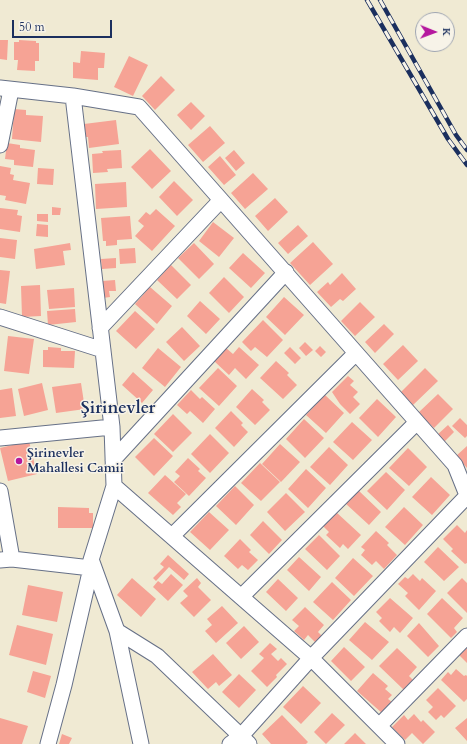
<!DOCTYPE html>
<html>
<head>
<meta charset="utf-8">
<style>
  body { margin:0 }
  #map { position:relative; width:467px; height:744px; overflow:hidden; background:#f0ead3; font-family:Cardo,serif }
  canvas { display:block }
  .north { position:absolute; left:415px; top:12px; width:40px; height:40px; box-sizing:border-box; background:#f7f3e8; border:1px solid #9fa5b1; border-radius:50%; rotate:91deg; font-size:11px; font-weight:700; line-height:16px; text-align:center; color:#1b2f5e }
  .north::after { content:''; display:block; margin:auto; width:14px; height:18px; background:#b5179e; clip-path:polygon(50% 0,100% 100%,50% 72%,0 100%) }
  .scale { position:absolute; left:12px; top:20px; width:100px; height:18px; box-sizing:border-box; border:2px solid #1b2f5e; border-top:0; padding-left:5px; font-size:12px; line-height:14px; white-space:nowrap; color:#1b2f5e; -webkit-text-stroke:3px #f7f3e8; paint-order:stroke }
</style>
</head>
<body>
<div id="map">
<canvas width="467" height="744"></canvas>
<div class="north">K</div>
<div class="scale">50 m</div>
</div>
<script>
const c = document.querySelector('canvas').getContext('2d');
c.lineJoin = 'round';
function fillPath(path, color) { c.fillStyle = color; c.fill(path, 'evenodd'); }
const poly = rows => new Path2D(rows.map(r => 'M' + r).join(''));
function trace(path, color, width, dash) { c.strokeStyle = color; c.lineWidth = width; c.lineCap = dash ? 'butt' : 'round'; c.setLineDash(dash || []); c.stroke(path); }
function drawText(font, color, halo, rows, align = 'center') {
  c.font = font + ' Cardo,serif'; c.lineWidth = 3; c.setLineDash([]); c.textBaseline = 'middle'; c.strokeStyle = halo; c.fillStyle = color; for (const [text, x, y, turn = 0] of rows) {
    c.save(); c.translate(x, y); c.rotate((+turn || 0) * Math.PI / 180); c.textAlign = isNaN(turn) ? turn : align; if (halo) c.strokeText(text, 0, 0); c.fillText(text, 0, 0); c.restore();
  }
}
const building = poly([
  [0,40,8,40,7,60,0,59],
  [19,40,36,41,36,43,39,43,39,61,35,61,35,71,17,70,18,60,14,60,14,42,19,42],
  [81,51,105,53,104,68,98,68,98,80,73,78,73,62,80,63],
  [129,56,148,65,133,96,114,87],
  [161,76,175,90,155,110,142,96],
  [191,102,205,116,191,130,177,115],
  [14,109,26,110,26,115,43,116,41,142,12,139],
  [116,120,119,144,89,148,88,137,86,137,84,124],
  [210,126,225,143,203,162,188,145],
  [7,143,20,145,20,148,35,150,33,167,14,165,14,160,5,159],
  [150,149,171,171,152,189,131,167],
  [121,150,122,168,107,169,108,172,93,173,92,154,103,153,102,151],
  [234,150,245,163,236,171,225,158],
  [220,156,236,175,224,185,208,167],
  [0,166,11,168,10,174,14,175,13,180,30,183,26,204,5,200,6,196,0,195],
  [38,168,54,169,53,185,37,184],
  [253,173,268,189,245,209,231,193],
  [174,181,193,200,177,216,159,197],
  [126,182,127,207,96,209,95,184],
  [275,198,288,212,268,231,255,216],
  [52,207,61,208,60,215,52,215],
  [0,208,18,210,17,215,22,216,20,232,0,229],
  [156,209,175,226,152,251,135,236,144,226,138,221,146,212,150,215],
  [37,214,48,214,48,222,37,221],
  [130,216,132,239,117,240,117,245,106,246,106,241,103,241,101,218],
  [213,222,234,238,219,257,199,241],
  [37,224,48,225,48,237,36,236],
  [298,225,308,236,288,254,278,243],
  [0,238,17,240,15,259,0,257],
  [313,242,333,264,310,285,290,263],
  [70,243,71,250,63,251,65,265,36,269,34,249],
  [194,243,214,264,199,279,178,258],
  [135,248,136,263,120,264,119,249],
  [243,253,265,273,251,288,229,268],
  [116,258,116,268,102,269,101,259],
  [171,265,191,285,177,299,157,280],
  [0,270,10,271,6,304,0,303],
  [342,273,356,289,343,301,340,299,331,307,317,292,328,282,330,285],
  [224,277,244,297,229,313,209,293],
  [115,280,116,291,109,291,110,297,103,298,102,281],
  [40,285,41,316,22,317,21,286],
  [150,287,172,306,157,324,135,304],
  [74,288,75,307,49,309,47,290],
  [284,297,304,315,285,335,266,317],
  [200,301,220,319,206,334,187,316],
  [360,302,375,317,355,336,341,321],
  [75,309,76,322,48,325,47,311],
  [135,311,155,329,136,349,116,331],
  [263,320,283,340,267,357,255,347,251,351,242,342],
  [384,324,394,334,375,353,365,342],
  [182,327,200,346,184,361,166,342],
  [8,336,34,339,29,374,4,371],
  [305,342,313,350,306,356,299,348],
  [403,345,418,361,398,380,383,364],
  [320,346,326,352,321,357,315,351],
  [48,347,61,348,61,351,75,351,74,368,43,367,43,350,48,350],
  [239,347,259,365,246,379,235,368,229,375,214,361,226,348,233,354],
  [290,347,301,358,295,364,284,353],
  [158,348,181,367,165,387,142,368],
  [276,361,289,373,287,375,297,385,283,399,260,378],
  [218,368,237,386,219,406,199,388],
  [425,368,438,381,413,405,401,392],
  [133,372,153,390,142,403,122,385],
  [348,376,354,381,350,385,358,392,353,397,360,404,350,414,340,404,332,392],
  [42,383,48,410,24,416,18,389],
  [81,383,85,409,56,413,52,387],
  [12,388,16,416,0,418,0,390],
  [252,389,264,400,262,402,270,410,255,425,236,407],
  [191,390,200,399,202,397,215,409,203,423,190,411,187,414,177,405],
  [438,394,453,409,434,428,418,413],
  [325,395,344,413,326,433,306,415],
  [377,399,396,417,378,437,359,418],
  [231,411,243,423,241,425,248,432,234,447,215,428],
  [173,414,192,433,173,452,154,434],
  [460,418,467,425,467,436,465,438,452,426],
  [304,419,324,438,305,458,286,439],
  [352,422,372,440,353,460,333,442],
  [448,425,454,432,444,442,437,435],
  [210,434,229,453,210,473,191,454],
  [154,438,173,456,154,476,135,457],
  [29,441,37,474,8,481,0,448],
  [280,444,300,462,281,482,262,464],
  [467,446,467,468,456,456],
  [329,447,348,465,330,485,310,467],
  [408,448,427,467,409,486,389,468],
  [188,458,200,469,198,471,206,478,189,496,174,482,180,476,175,472],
  [260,463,280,482,261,501,241,483],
  [306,469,326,488,308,508,288,489],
  [386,472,405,490,387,510,367,491],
  [165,475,186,494,177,503,181,507,173,515,148,493],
  [431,477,450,495,432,515,412,497],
  [235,486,254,505,236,525,216,506],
  [358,490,381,512,369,525,345,503],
  [286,493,305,512,285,531,267,512],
  [58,507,89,508,89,513,93,513,93,528,58,528],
  [404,507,423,525,405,545,385,527],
  [209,512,229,530,210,550,190,532],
  [336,512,361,535,348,549,343,544,340,548,326,535,329,532,323,526],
  [263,521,282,540,269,554,250,535],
  [457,525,465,533,467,530,467,563,465,564,451,551,453,549,443,539],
  [376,531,389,543,387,545,397,555,384,569,376,561,372,565,361,555,365,550,361,547],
  [319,535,340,556,327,570,305,549],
  [240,539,251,550,249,552,258,560,248,570,242,565,238,569,224,556],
  [438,547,459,567,444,581,424,562],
  [168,555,189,574,184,580,169,567,156,581,153,578,164,567,160,564],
  [299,557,321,577,309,591,287,570],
  [353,558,373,576,354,596,335,578],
  [171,574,183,585,168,601,153,587,158,581,162,584],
  [413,574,420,581,422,578,436,591,419,610,405,596,408,593,398,584,405,577,408,579],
  [132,578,156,599,141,617,117,595],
  [197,578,201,583,198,587,211,600,194,617,180,603,188,596,183,591],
  [462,578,467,583,467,613,447,593],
  [278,579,298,598,286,611,266,592],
  [332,582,351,600,333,620,313,602],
  [28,585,63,592,57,622,22,615],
  [390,598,413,618,400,633,394,627,390,632,379,621,382,618,376,612],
  [442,598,463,618,454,628,457,632,451,638,427,614],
  [222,606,238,623,216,643,205,631,212,625,207,619],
  [305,607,324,625,318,632,322,636,315,642,308,635,304,640,294,631,299,626,292,620],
  [365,622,389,642,372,660,349,640],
  [419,623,439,646,428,657,407,636],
  [17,625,53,634,46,665,9,655],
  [244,626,259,642,241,659,226,643],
  [270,643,277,649,271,654,278,661,281,658,287,664,276,675,277,677,267,687,251,671,264,658,259,654],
  [344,647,365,667,351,681,331,661],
  [397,648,417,667,409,676,413,680,404,690,379,666],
  [467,648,467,663,459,655],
  [213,654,232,675,219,686,216,682,208,689,192,672],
  [456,669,464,676,466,675,467,676,467,699,464,702,441,680,448,672,451,675],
  [33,671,51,676,45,698,27,692],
  [373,673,388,686,385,689,392,695,388,699,392,702,382,713,357,691],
  [239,674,256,690,239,708,222,692],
  [303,686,321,703,301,724,283,707],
  [438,688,456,706,444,718,441,715,436,720,428,712,433,707,426,700],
  [332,713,345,725,326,744,314,732],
  [414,714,421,722,423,720,435,732,423,744,412,733,405,740,392,727,404,715,408,720],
  [282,715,308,742,306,744,271,744,262,734],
  [0,718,28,726,22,744,0,744],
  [467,718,467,741,455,728],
  [355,733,366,744,344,744],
  [62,734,72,738,69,744,59,744]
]);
const minor = poly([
  [0,88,73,96,139,107,455,465,467,495],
  [0,145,11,90],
  [0,317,103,350],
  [100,328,221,200],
  [0,438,112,427],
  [113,460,286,272],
  [114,486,311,658,397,744],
  [0,491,12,559],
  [172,536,356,353],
  [0,560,12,559,91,568],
  [92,562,117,631,141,744],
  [241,597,417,422],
  [117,631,157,656,249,744],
  [379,726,467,636],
  [48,744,64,685,91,568,91,560,114,486,112,427,73,96],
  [230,744,241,736,311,658,467,496]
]);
const rail = poly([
  [367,0,448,139,467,165],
  [380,0,456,135,467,150]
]);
const markers = [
  [19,461,4,"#b5179e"]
];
const poiNames = [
  ["Şirinevler",27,454],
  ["Mahallesi Camii",27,469]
];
const districtNames = [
  ["Şirinevler",118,409]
];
fillPath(building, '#f6a395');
trace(minor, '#667087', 17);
trace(minor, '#fff', 15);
trace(rail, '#1b2f5e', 4.5);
trace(rail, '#f7f3e8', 3, [9]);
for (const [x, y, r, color] of markers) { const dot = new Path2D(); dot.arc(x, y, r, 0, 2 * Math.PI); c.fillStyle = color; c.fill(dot); trace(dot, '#f7f3e8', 1.5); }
drawText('bold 13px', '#1b2f5e', '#f7f3e8', poiNames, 'left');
drawText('bold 17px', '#1b2f5e', '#f7f3e8', districtNames);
</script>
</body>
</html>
